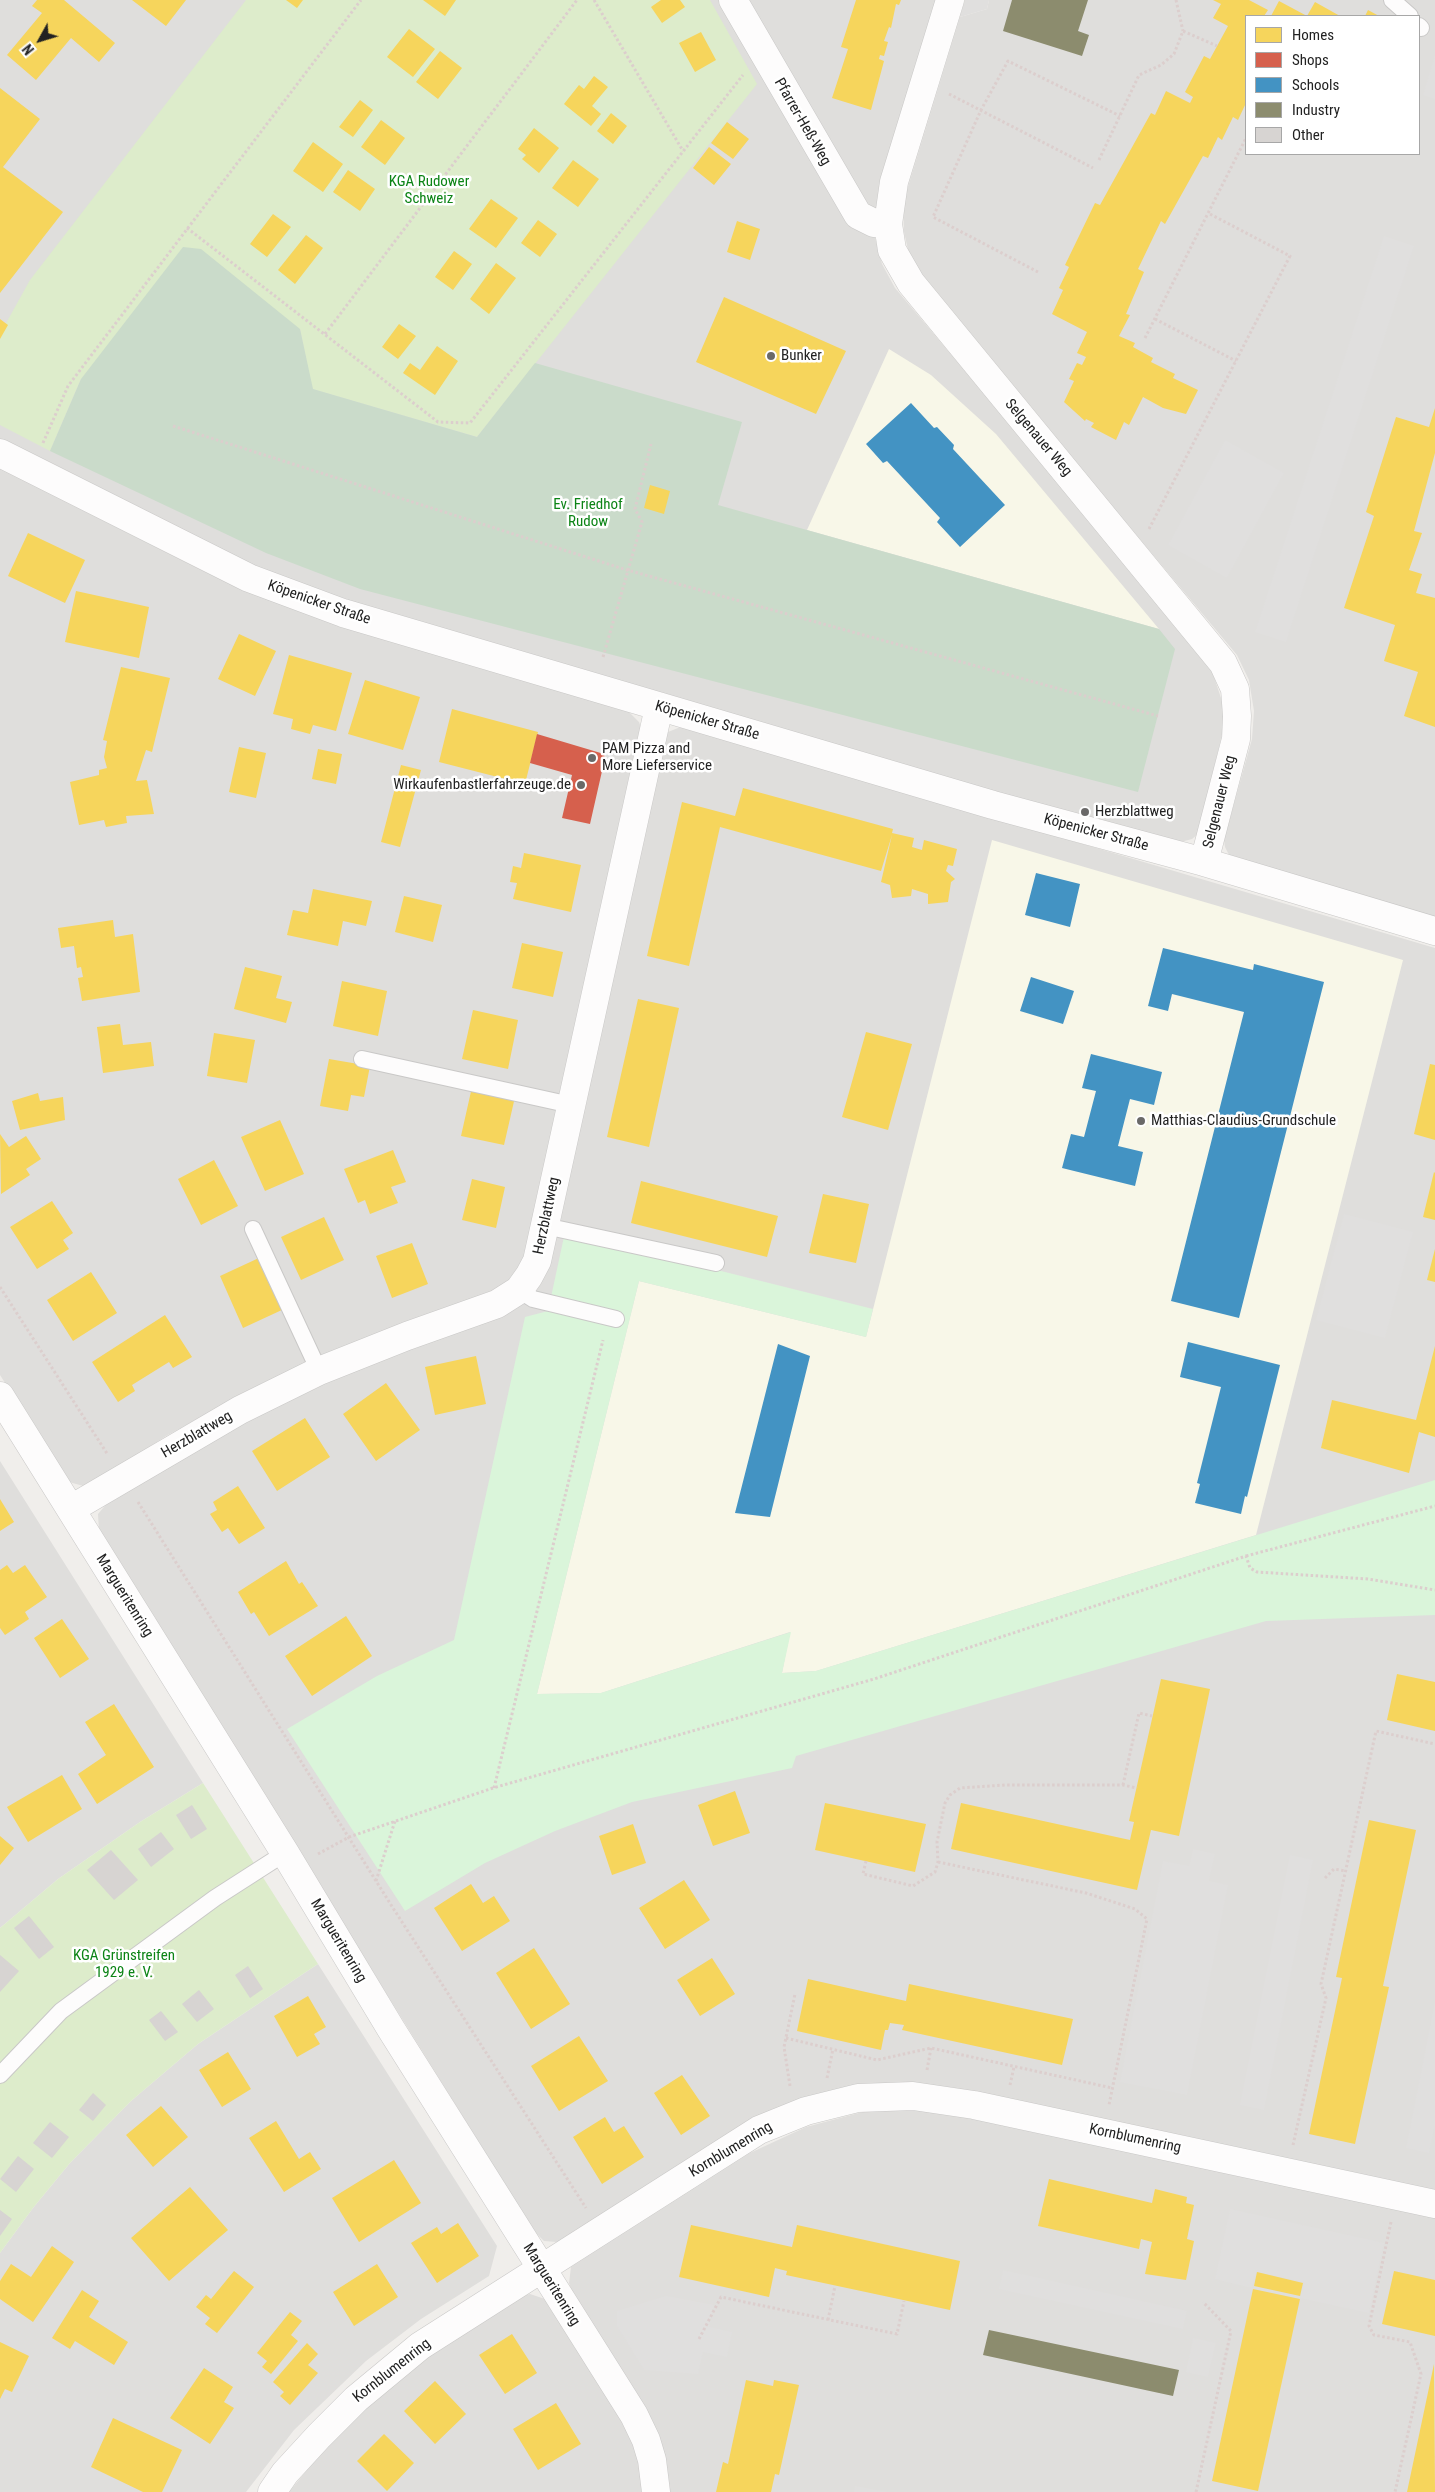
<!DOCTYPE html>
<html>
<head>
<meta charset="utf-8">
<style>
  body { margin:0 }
  #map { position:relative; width:1435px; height:2492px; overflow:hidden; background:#f0eeeb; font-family:"Roboto Condensed",sans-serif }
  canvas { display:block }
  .legend { position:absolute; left:1245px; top:15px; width:175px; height:140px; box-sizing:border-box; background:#fff; border:1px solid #a7a7a7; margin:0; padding:6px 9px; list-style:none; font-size:15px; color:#222 }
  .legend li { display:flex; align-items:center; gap:10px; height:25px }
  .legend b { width:25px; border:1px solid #a7a7a7 }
  .north { position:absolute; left:15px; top:15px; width:50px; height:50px; -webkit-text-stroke:4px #fff; paint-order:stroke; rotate:231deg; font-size:14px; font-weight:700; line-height:20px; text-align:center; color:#222 }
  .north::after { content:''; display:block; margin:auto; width:18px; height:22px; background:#222; clip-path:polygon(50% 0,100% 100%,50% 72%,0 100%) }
</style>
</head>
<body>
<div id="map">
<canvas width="1435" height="2492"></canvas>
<ul class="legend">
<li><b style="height:14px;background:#f6d55c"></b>Homes</li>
<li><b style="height:14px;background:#d6604d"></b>Shops</li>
<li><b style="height:14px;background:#4393c3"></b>Schools</li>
<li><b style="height:14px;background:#8c8c6e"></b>Industry</li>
<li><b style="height:14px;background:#d7d4d2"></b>Other</li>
</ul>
<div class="north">N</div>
</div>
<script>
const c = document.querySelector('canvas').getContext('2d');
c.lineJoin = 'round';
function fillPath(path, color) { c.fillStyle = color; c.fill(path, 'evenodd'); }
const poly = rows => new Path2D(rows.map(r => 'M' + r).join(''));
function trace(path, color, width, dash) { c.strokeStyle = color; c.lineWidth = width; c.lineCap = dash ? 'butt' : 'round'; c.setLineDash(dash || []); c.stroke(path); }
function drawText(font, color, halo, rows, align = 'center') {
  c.font = font + ' "Roboto Condensed",sans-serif'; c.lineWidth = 5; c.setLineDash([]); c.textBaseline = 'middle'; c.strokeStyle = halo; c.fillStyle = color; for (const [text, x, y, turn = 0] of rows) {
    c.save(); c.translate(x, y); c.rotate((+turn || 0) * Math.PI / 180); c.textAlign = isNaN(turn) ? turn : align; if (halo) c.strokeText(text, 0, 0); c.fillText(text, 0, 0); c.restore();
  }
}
const residential = poly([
  [0,0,726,0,874,234,882,264,895,288,1198,647,1213,674,1222,701,1224,726,1198,834,1192,839,1173,844,360,604,289,580,222,551,0,440],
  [740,0,938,0,885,171,874,216],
  [989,0,1435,0,1435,918,1229,855,1225,847,1224,840,1252,739,1254,711,1249,680,1237,655,919,276,909,254,904,232,903,203,960,17,987,9],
  [1246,16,1419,16,1419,154,1246,154],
  [0,468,244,589,626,709,639,722,641,728,527,1254,517,1274,496,1291,353,1343,265,1382,166,1436,87,1487,69,1482,63,1474,0,1375],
  [683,726,1435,948,1435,2191,955,2088,896,2083,869,2085,746,2123,564,2239,557,2242,544,2241,534,2231,99,1531,98,1514,109,1501,243,1422,322,1382,515,1308,664,739,668,732],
  [0,1461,203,1783,140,1822,58,1879,0,1928],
  [318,1964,497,2246,489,2276,421,2319,366,2361,294,2430,246,2492,0,2492,0,2253,33,2208,70,2163,131,2101,198,2044],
  [926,2109,1435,2218,1435,2492,668,2492,666,2460,657,2431,572,2292,569,2283,571,2267,750,2153,806,2127,870,2110],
  [530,2294,545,2299,627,2425,637,2449,644,2492,289,2492,330,2442,366,2407,426,2357,522,2296]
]);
const education = poly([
  [889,349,931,375,996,434,1159,629,807,530],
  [992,840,1403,960,1256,1535,816,1671,782,1673,790,1632,601,1693,537,1694,639,1281,866,1337]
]);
const grass = poly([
  [246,0,710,0,757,84,477,437,312,389,300,329,81,379,50,451,0,425,0,334,30,280],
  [203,1783,318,1964,198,2044,131,2101,70,2163,33,2208,0,2253,0,1928,58,1879,140,1822]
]);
const cemetery = poly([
  [183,247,201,249,300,329,313,389,477,437,535,363,742,422,718,505,1159,629,1175,649,1138,792,360,589,266,553,50,451,81,379]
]);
const park = poly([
  [565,1232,873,1309,866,1337,639,1281,537,1694,601,1693,791,1632,782,1673,816,1671,1435,1480,1435,1615,1266,1621,796,1756,792,1768,632,1802,555,1831,485,1863,405,1911,287,1729,377,1676,454,1640,525,1317,548,1311]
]);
const parking = poly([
  [965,0,989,0,987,9,960,17],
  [1435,55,1435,99,1423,95],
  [1384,236,1414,246,1286,642,1255,632],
  [1225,440,1284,473,1227,578,1168,545],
  [1344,1214,1413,1232,1385,1338,1316,1320],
  [1193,1849,1215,1854,1209,1881,1228,1885,1187,2095,1120,2082,1163,1861,1189,1866],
  [1290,1855,1313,1860,1264,2110,1240,2105],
  [1435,2002,1435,2125,1429,2153,1406,2148],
  [1230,2209,1384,2243,1369,2313,1300,2298,1304,2282,1256,2272,1252,2288,1215,2279],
  [1003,2270,1187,2311,1183,2329,999,2289],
  [666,2296,714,2305,709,2327,732,2332,727,2357,703,2352,698,2374,644,2370,617,2326,617,2311],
  [1193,2338,1216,2343,1208,2377,1186,2372],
  [855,2486,887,2492,854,2492]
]);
const homes = poly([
  [37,0,64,0,115,43,99,62,71,38,36,80,7,55,42,13,32,6],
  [132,0,186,0,166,26],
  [286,0,303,0,297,8],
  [423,0,456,0,445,16],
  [661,0,680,0,685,7,662,23,651,7],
  [856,0,901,0,899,5,896,4,891,28,889,27,884,41,888,42,884,56,880,55,879,59,884,61,871,110,832,98,848,49,841,47],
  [1213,0,1249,0,1268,10,1264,16,1246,16,1246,103,1238,120,1233,117,1222,140,1218,137,1208,158,1203,156,1165,224,1161,221,1138,269,1144,272,1126,314,1130,315,1119,336,1135,343,1133,347,1153,358,1151,362,1175,374,1173,378,1198,390,1186,414,1163,408,1143,397,1129,425,1124,422,1116,440,1091,427,1094,423,1086,419,1085,421,1064,402,1074,381,1069,379,1077,363,1082,365,1086,357,1077,353,1087,332,1052,314,1063,290,1059,288,1069,267,1065,265,1095,203,1100,205,1151,113,1155,115,1166,91,1190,103,1193,97,1185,92,1204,56,1210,59,1228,26,1213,18,1221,4],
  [1279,1,1307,16,1315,2,1340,16,1271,16],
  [1368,10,1379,16,1365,16],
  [409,29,435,49,413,77,387,57],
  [701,32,716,60,695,72,679,43],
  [440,51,462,68,438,99,416,82],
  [594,76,608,87,592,106,601,114,591,126,564,104,579,85,584,89],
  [0,88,40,119,3,167,63,212,0,293],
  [360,100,373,110,353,137,339,127],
  [611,113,627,126,613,144,597,131],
  [381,120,405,138,385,165,361,147],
  [727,122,749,139,733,159,711,143],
  [534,128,559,148,539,173,522,159,526,155,518,149],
  [313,142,343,164,323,192,293,171],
  [709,147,731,164,714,185,693,168],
  [573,160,599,179,578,207,552,188],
  [348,170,375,189,360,211,333,192],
  [491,199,518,218,496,248,469,229],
  [273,214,291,227,267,257,250,244],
  [538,220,557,234,540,257,521,243],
  [737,221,760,229,750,260,727,252],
  [306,235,323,248,295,284,278,270],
  [454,251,472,264,453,290,435,277],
  [496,263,516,278,489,314,470,299],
  [724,297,846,351,816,414,696,362],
  [0,319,8,325,0,339],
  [399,324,416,336,398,359,382,347],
  [437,346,458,361,435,395,403,373,410,363,420,370],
  [1435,408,1435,453,1414,531,1422,533,1409,570,1422,574,1416,593,1435,598,1435,727,1404,716,1418,672,1384,661,1395,625,1344,608,1374,516,1366,512,1396,417,1429,427],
  [650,485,670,491,664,514,644,508],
  [28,533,85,560,65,603,8,576],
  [76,591,149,607,139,658,65,642],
  [239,634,276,651,255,696,218,679],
  [289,655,352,673,336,731,313,725,310,734,291,729,293,719,273,714],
  [121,667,170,678,152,752,146,750,136,781,147,780,154,814,126,816,127,823,106,827,104,820,79,825,70,782,99,775,99,770,107,768,104,757,107,741,103,740],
  [365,680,420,697,403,750,348,734],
  [452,709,538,732,525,784,439,762],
  [239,747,266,753,256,798,229,792],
  [318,749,342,754,336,784,312,779],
  [401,765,421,770,400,847,381,842],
  [743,788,893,829,892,833,914,838,912,847,922,850,924,840,957,849,953,866,948,865,946,871,955,879,951,882,948,902,928,904,928,894,912,889,911,896,892,898,890,885,881,882,892,835,881,871,720,827,689,966,647,956,682,802,735,816],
  [524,853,581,865,571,912,513,899,517,883,510,882,513,866,521,868],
  [313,889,372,901,366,926,343,921,338,946,287,935,293,910,308,913],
  [404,896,442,905,433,942,395,932],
  [113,920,115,937,133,934,140,992,82,1001,78,978,83,977,81,967,77,968,74,946,61,948,58,928],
  [522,943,563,952,553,997,512,988],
  [245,967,282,976,276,998,292,1002,286,1023,234,1009],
  [342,981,387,991,378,1036,333,1026],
  [638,999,679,1008,649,1147,607,1137],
  [473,1010,518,1020,508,1069,462,1059],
  [120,1024,123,1045,151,1042,154,1066,103,1073,97,1027],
  [866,1032,912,1044,888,1130,842,1117],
  [214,1033,255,1040,247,1083,207,1076],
  [329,1059,370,1066,364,1097,351,1095,348,1111,320,1106],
  [1430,1064,1435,1065,1435,1140,1414,1134],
  [472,1087,515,1097,504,1145,461,1136],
  [38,1093,40,1101,63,1097,65,1120,20,1130,12,1101],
  [280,1120,304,1174,265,1191,241,1137],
  [0,1134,9,1147,26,1136,41,1159,26,1169,30,1175,1,1194],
  [393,1150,406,1182,391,1187,398,1203,370,1214,365,1200,358,1203,344,1169],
  [214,1160,238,1206,201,1225,178,1179],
  [1434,1172,1435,1173,1435,1220,1423,1217],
  [472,1179,505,1187,496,1228,462,1220],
  [641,1181,778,1216,767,1257,631,1223],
  [823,1194,869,1204,856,1263,809,1253],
  [52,1201,73,1233,63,1240,69,1249,37,1269,10,1227],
  [324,1217,344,1260,301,1280,281,1237],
  [412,1243,428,1284,392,1298,376,1256],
  [1435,1249,1435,1282,1427,1280],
  [261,1257,284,1309,243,1328,220,1276],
  [91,1272,117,1313,73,1341,47,1300],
  [165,1315,192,1357,173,1368,169,1362,132,1385,135,1391,118,1402,92,1362],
  [1435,1346,1435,1437,1419,1432,1409,1473,1321,1448,1332,1400,1416,1420],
  [476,1356,486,1404,435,1415,425,1367],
  [386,1383,420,1430,376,1461,343,1414],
  [305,1418,330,1457,277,1491,252,1451],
  [238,1486,265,1528,239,1544,228,1528,222,1532,210,1514,217,1510,213,1502],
  [0,1499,14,1522,0,1531],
  [286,1561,299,1584,302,1582,318,1606,269,1636,254,1612,251,1614,238,1592],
  [7,1565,13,1573,25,1565,47,1597,25,1612,29,1619,5,1635,0,1628,0,1570],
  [346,1616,372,1656,312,1696,285,1656],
  [62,1619,89,1659,60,1678,34,1638],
  [1397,1674,1435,1682,1435,1731,1387,1720],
  [1161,1679,1210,1689,1179,1836,1151,1830,1137,1890,951,1849,961,1803,1130,1840,1134,1822,1129,1821],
  [114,1704,154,1767,97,1804,78,1774,106,1755,85,1722],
  [62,1775,82,1809,28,1842,7,1807],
  [735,1791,750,1833,713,1846,698,1805],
  [825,1803,926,1824,915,1872,815,1850],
  [1369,1820,1416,1830,1383,1986,1389,1987,1355,2144,1309,2134,1342,1978,1336,1977],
  [633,1824,646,1863,612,1875,599,1836],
  [0,1836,14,1848,0,1865],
  [684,1880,710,1920,665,1949,639,1908],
  [471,1884,483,1903,494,1896,510,1921,462,1951,434,1908],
  [534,1948,570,2004,531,2029,496,1973],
  [712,1958,735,1994,700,2016,677,1980],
  [808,1979,906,2001,909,1984,1073,2019,1062,2065,902,2030,904,2025,890,2023,888,2030,885,2030,881,2050,797,2031],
  [308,1996,326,2027,314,2034,320,2044,297,2057,274,2016],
  [579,2036,608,2081,559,2111,531,2066],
  [228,2052,251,2089,222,2107,199,2070],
  [682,2075,710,2116,681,2135,654,2093],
  [161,2106,188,2137,153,2167,126,2135],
  [605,2117,614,2132,624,2126,644,2157,602,2184,573,2137],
  [276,2121,299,2159,310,2152,321,2169,284,2192,249,2138],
  [394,2160,421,2203,359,2242,332,2198],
  [1049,2179,1152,2203,1155,2189,1187,2197,1186,2203,1194,2205,1187,2239,1194,2241,1186,2280,1145,2274,1152,2242,1141,2239,1139,2249,1038,2226],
  [190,2187,228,2230,169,2281,131,2238],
  [458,2223,479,2256,437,2283,411,2243,437,2227,441,2234],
  [691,2225,792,2247,797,2225,960,2261,950,2310,786,2275,787,2271,775,2268,769,2297,679,2277],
  [52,2246,74,2262,33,2322,0,2299,0,2281,11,2264,31,2277],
  [377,2264,398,2297,354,2326,333,2292],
  [234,2271,254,2287,217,2333,205,2324,210,2318,196,2307,206,2295,211,2299],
  [1394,2271,1435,2280,1435,2336,1382,2324],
  [1257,2272,1303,2283,1300,2296,1254,2286],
  [1253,2289,1300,2299,1258,2491,1212,2481],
  [82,2290,99,2301,89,2317,128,2342,114,2365,75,2341,70,2349,52,2338],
  [290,2312,302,2321,291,2335,298,2341,271,2374,262,2367,267,2361,257,2353],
  [512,2334,537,2373,505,2394,479,2355],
  [0,2342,29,2356,12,2392,5,2389,0,2399],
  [307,2343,318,2354,308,2365,318,2373,290,2405,280,2396,284,2392,273,2382],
  [1434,2364,1435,2492,1407,2492],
  [204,2368,233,2387,224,2402,234,2408,210,2444,170,2418],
  [746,2380,773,2386,774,2380,799,2385,779,2475,775,2474,771,2492,716,2492,723,2462,728,2464],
  [435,2381,466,2414,435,2444,404,2411],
  [556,2403,581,2444,538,2470,513,2429],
  [113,2418,182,2450,162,2492,143,2492,91,2467],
  [384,2434,414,2463,387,2491,357,2461]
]);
const shops = poly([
  [537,734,604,754,605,758,590,824,562,818,572,775,530,763]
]);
const schools = poly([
  [911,403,934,428,937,427,954,445,953,449,1005,505,960,547,937,522,940,518,887,461,883,463,866,444],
  [1036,873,1080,884,1070,927,1025,915],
  [1163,948,1253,970,1254,964,1324,982,1239,1318,1171,1301,1244,1012,1172,994,1168,1011,1148,1006],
  [1031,977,1074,991,1063,1024,1020,1011],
  [1091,1054,1162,1072,1154,1105,1130,1099,1118,1146,1143,1152,1135,1186,1062,1168,1071,1134,1084,1137,1096,1091,1082,1088],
  [1188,1342,1280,1365,1247,1497,1245,1496,1241,1514,1195,1503,1200,1484,1197,1483,1221,1387,1180,1377],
  [778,1344,810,1356,770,1517,735,1513]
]);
const industry = poly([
  [1012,0,1088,0,1078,31,1089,35,1082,56,1003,31],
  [989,2330,1179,2370,1173,2396,983,2355]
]);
const building = poly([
  [192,1805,207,1829,191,1839,176,1815],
  [161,1832,174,1849,151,1867,138,1849],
  [111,1850,138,1880,114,1900,87,1870],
  [29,1916,54,1947,39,1959,14,1928],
  [0,1955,19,1971,0,1992],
  [248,1966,263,1989,250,1998,235,1975],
  [199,1990,214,2009,197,2022,182,2004],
  [161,2011,178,2032,165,2041,149,2020],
  [93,2093,106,2105,93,2121,79,2110],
  [50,2122,69,2137,52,2158,33,2143],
  [18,2156,34,2169,16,2192,0,2179],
  [0,2210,12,2219,0,2236]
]);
const path = poly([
  [594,0,683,151],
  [1176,0,1183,31],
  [949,94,1093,168],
  [1099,160,1139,75,1161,65,1174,54,1183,31,1217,46],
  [187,228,438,422,470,423,743,75],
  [1038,272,933,217,981,110,1008,61,1120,116],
  [1155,319,1236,361],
  [325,334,577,0],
  [1145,338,1246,138],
  [173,426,627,570,1158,716],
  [43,443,68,386,361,0],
  [1149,529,1290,256,1208,213],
  [603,657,642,522,635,509,651,444],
  [0,1287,108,1455],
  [138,1502,393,1908,586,2208],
  [1246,1556,1435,1506],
  [1123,1785,1139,1713,1152,1716],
  [494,1788,603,1340],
  [318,1854,349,1837,493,1788,874,1679,1246,1556,1250,1568,1257,1572,1368,1579,1435,1590],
  [866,1861,863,1874,913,1886,935,1872,938,1862,937,1842,945,1803,950,1795,960,1788,1005,1785,1123,1785,1137,1788],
  [938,1862,1086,1893,1135,1909,1147,1919,1109,2105],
  [1325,1878,1334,1869,1346,1871],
  [376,1881,395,1821],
  [786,2038,877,2060,931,2048,1112,2088],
  [927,2070,931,2048],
  [827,2078,833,2049],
  [1010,2085,1014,2067],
  [790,2086,784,2047,795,1994],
  [1293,2145,1326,1998,1321,1984,1376,1731,1435,1744],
  [1391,2222,1369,2326,1374,2335,1410,2342,1421,2374,1395,2492],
  [828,2320,835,2286],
  [699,2339,721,2297,897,2334,904,2301],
  [1196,2492,1231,2331,1203,2302]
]);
const lane = poly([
  [1392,0,1410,16],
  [1419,26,1421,28],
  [362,1059,571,1105],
  [545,1226,716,1263],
  [253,1229,319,1371],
  [519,1290,533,1299,616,1319],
  [0,2075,61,2011,215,1898,285,1853]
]);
const street = poly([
  [733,0,858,215,874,223,888,224],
  [950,0,894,182,888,224,892,250,911,283,1223,663,1235,689,1237,716,1236,739,1204,862],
  [0,453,249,578,343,613,993,805,1204,862,1435,931],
  [0,1396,285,1853,391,2029,634,2415,646,2440,652,2460,656,2492],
  [71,1509,240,1410,319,1371,407,1336,497,1304,519,1290,529,1276,537,1261,659,707],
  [272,2492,285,2473,319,2436,356,2399,420,2346,759,2130,806,2111,858,2098,913,2096,974,2105,1435,2204]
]);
const markers = [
  [771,356,5,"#6a6968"],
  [592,758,5,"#6a6968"],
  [581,785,5,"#6a6968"],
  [1085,812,5,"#6a6968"],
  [1141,1121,5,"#6a6968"]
];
const streetNames = [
  ["Pfarrer-Heß-Weg",802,122,60],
  ["Selgenauer Weg",1038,438,50],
  ["Köpenicker Straße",319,603,19],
  ["Köpenicker Straße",707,721,16],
  ["Selgenauer Weg",1220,802,-76],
  ["Köpenicker Straße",1096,833,15],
  ["Herzblattweg",547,1216,-78],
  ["Herzblattweg",197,1435,-30],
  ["Margueritenring",124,1596,58],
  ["Margueritenring",338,1941,59],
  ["Kornblumenring",1135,2139,12],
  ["Kornblumenring",731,2150,-31],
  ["Margueritenring",551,2285,58],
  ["Kornblumenring",392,2371,-38]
];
const parkNames = [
  ["KGA Rudower",429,182],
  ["Schweiz",429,199],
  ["Ev. Friedhof",588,505],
  ["Rudow",588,522],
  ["KGA Grünstreifen",124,1956],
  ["1929 e. V.",124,1973]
];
const poiNames = [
  ["Bunker",781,356],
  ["PAM Pizza and",602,749],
  ["More Lieferservice",602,766],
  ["Wirkaufenbastlerfahrzeuge.de",571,785,"right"],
  ["Herzblattweg",1095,812],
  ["Matthias-Claudius-Grundschule",1151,1121]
];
fillPath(residential, '#dfdedc');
fillPath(education, '#f8f7e8');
fillPath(grass, '#ddeccb');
fillPath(cemetery, '#cadbca');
fillPath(park, '#daf5da');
fillPath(parking, '#e0dfde');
fillPath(homes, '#f6d55c');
fillPath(shops, '#d6604d');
fillPath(schools, '#4393c3');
fillPath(industry, '#8c8c6e');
fillPath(building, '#d7d4d2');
trace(lane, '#c9c8c7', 18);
trace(street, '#c9c8c7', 29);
trace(path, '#dccecd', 3, [2.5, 2.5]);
trace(lane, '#fdfcfc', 16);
trace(street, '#fdfcfc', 28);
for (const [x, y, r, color] of markers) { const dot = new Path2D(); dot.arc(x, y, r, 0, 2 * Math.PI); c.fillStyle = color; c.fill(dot); trace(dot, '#fff', 2); }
drawText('15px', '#222', '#fff', streetNames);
drawText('15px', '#0c8416', '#fff', parkNames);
drawText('15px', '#222', '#fff', poiNames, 'left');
</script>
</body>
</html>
